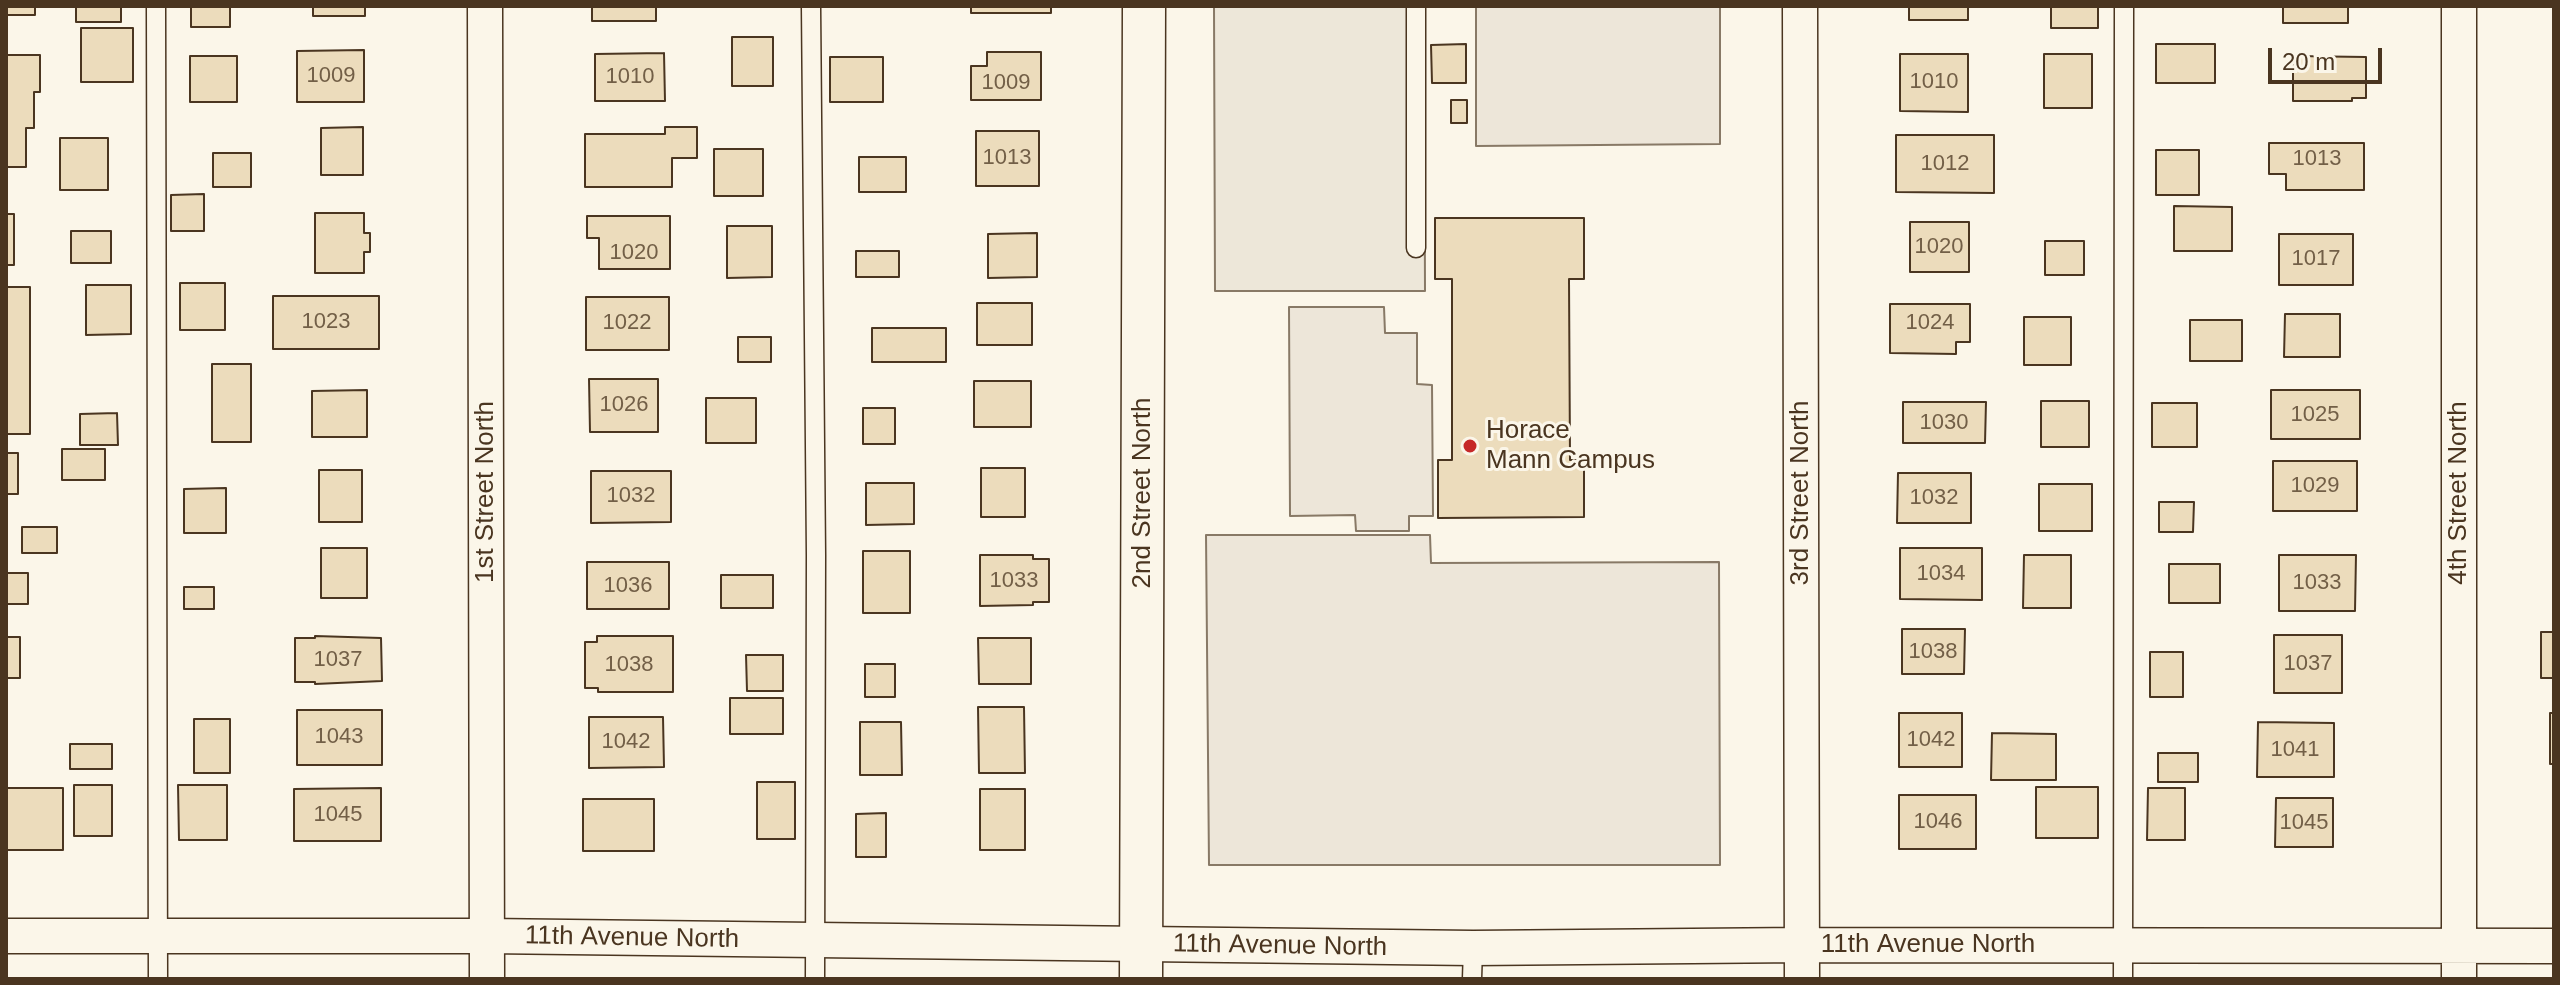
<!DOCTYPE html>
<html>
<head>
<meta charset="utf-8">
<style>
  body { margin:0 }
  #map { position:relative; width:2560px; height:985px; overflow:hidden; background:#fbf6e9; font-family:Arial,sans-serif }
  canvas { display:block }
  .frame { position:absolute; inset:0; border:8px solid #4a3520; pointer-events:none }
  .scale { position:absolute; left:2268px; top:48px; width:114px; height:36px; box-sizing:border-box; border:4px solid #4a3520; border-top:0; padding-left:10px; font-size:24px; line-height:28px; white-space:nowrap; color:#4a3520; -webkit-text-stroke:6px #fbf6e9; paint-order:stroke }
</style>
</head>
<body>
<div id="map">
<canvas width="2560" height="985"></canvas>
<div class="frame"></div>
<div class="scale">20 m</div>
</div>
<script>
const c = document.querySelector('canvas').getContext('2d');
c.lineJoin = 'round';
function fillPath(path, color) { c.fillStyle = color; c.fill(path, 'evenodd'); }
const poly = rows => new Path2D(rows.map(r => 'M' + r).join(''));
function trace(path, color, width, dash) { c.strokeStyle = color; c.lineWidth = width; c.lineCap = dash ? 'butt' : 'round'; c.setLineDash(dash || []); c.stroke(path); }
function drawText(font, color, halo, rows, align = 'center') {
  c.font = font + ' Arial,sans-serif'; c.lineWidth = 6; c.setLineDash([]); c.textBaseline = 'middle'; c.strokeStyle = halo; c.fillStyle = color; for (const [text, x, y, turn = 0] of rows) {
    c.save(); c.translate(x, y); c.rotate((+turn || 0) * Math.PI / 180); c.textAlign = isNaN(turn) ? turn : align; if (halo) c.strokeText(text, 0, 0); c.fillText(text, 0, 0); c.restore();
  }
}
const green = poly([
  [1476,6,1720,6,1720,144,1476,146,1476,6],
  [1289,307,1384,307,1385,333,1417,333,1417,384,1432,385,1433,516,1409,516,1409,531,1356,531,1355,515,1290,516,1289,307],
  [1206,535,1430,535,1431,563,1719,562,1720,865,1209,865,1206,535]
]);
const parking = poly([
  [1214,6,1424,6,1425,291,1215,291,1214,6]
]);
const building = poly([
  [6,6,35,6,35,15,6,15,6,6],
  [76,6,121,6,121,22,76,22,76,6],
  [191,6,230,6,230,27,191,27,191,6],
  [313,6,365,6,365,16,313,16,313,6],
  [592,6,656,6,656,21,592,21,592,6],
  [971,6,1051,6,1051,13,971,13,971,6],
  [1909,6,1968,6,1968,20,1909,20,1909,6],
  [2051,6,2098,6,2098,28,2051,28,2051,6],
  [2283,6,2348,6,2348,23,2283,23,2283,6],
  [81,28,133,28,133,82,81,82,81,28],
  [732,37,773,37,773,86,732,86,732,37],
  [1466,44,1466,83,1432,83,1431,45,1466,44],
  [2156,44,2215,44,2215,83,2156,83,2156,44],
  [364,50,364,102,297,102,297,51,364,50],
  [987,52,1041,52,1041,100,971,100,971,66,987,66,987,52],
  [664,53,665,101,595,101,595,54,664,53],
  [1900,54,1968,54,1968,112,1900,111,1900,54],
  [2044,54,2092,54,2092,108,2044,108,2044,54],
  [6,55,40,55,40,92,34,92,34,128,26,128,26,167,6,167,6,55],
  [190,56,237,56,237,102,190,102,190,56],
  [2293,56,2366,57,2366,98,2352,98,2352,101,2293,101,2293,56],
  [830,57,883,57,883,102,830,102,830,57],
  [1451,100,1467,100,1467,123,1451,123,1451,100],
  [363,127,363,175,321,175,321,128,363,127],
  [665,127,697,127,697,158,672,158,672,187,585,187,585,134,665,134,665,127],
  [976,131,1039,131,1039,186,976,186,976,131],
  [1896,135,1994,135,1994,193,1896,192,1896,135],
  [60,138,108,138,108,190,60,190,60,138],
  [2269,143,2364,143,2364,190,2286,190,2286,174,2269,174,2269,143],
  [714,149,763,149,763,196,714,196,714,149],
  [2156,150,2199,150,2199,195,2156,195,2156,150],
  [213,153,251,153,251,187,213,187,213,153],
  [859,157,906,157,906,192,859,192,859,157],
  [204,194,204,231,171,231,171,195,204,194],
  [2174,206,2232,207,2232,251,2174,251,2174,206],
  [315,213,364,213,364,233,370,233,370,252,364,252,364,273,315,273,315,213],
  [6,214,14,214,14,265,6,265,6,214],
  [587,216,670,216,670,269,599,269,599,238,587,238,587,216],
  [1435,218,1584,218,1584,279,1569,279,1570,460,1584,460,1584,517,1438,518,1438,460,1452,460,1452,279,1435,279,1435,218],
  [1910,222,1969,222,1969,272,1910,272,1910,222],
  [727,226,772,226,772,277,727,278,727,226],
  [71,231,111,231,111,263,71,263,71,231],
  [1037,233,1037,277,988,278,988,234,1037,233],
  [2279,234,2353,234,2353,285,2279,285,2279,234],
  [2045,241,2084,241,2084,275,2045,275,2045,241],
  [856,251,899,251,899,277,856,277,856,251],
  [180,283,225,283,225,330,180,330,180,283],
  [86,285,131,285,131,334,86,335,86,285],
  [6,287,30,287,30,434,6,434,6,287],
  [273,296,379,296,379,349,273,349,273,296],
  [586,297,669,297,669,350,586,350,586,297],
  [977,303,1032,303,1032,345,977,345,977,303],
  [1890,304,1970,304,1970,342,1956,342,1956,354,1890,353,1890,304],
  [2285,314,2340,314,2340,357,2284,357,2285,314],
  [2024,317,2071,317,2071,365,2024,365,2024,317],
  [2190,320,2242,320,2242,361,2190,361,2190,320],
  [872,328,946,328,946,362,872,362,872,328],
  [738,337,771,337,771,362,738,362,738,337],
  [212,364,251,364,251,442,212,442,212,364],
  [589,379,658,379,658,432,590,432,589,379],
  [974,381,1031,381,1031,427,974,427,974,381],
  [367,390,367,437,312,437,312,391,367,390],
  [2271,390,2360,390,2360,439,2271,439,2271,390],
  [706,398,756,398,756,443,706,443,706,398],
  [2041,401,2089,401,2089,447,2041,447,2041,401],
  [1903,402,1986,402,1985,443,1903,443,1903,402],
  [2152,403,2197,403,2197,447,2152,447,2152,403],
  [863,408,895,408,895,444,863,444,863,408],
  [117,413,118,445,80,445,80,414,117,413],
  [62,449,105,449,105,480,62,480,62,449],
  [6,453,18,453,18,494,6,494,6,522,6,453],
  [2273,461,2357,461,2357,511,2273,511,2273,461],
  [981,468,1025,468,1025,517,981,517,981,468],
  [319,470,362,470,362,522,319,522,319,470],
  [591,471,671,471,671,522,591,523,591,471],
  [1898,473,1971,473,1971,523,1897,523,1898,473],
  [866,483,914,483,914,524,866,525,866,483],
  [2039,484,2092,484,2092,531,2039,531,2039,484],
  [226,488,226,533,184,533,184,489,226,488],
  [2159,502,2194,502,2193,532,2159,532,2159,502],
  [22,527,57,527,57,553,22,553,22,527],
  [321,548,367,548,367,598,321,598,321,548],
  [1900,548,1982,548,1982,600,1900,599,1900,548],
  [863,551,910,551,910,613,863,613,863,551],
  [980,555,1033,555,1033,559,1049,559,1049,602,1033,602,1033,605,980,606,980,555],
  [2024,555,2071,555,2071,608,2023,608,2024,555],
  [2279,555,2356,555,2355,611,2279,611,2279,555],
  [587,562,669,562,669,609,587,609,587,562],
  [2169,564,2220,564,2220,603,2169,603,2169,564],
  [6,573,28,573,28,604,6,604,6,573],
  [721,575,773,575,773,608,721,608,721,575],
  [184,587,214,587,214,609,184,609,184,587],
  [1902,629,1965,629,1964,674,1902,674,1902,629],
  [2541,632,2554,632,2554,678,2541,678,2541,632],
  [2274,635,2342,635,2342,693,2274,693,2274,635],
  [315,636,381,638,382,681,315,684,315,682,295,682,295,638,315,638,315,636],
  [597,636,673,636,673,692,598,692,598,688,585,688,585,642,597,642,597,636],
  [6,637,20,637,20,678,6,678,6,637],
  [978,638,1031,638,1031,684,979,684,978,638],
  [2150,652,2183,652,2183,697,2150,697,2150,652],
  [746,655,783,655,783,691,747,691,746,655],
  [865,664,895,664,895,697,865,697,865,664],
  [730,698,783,698,783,734,730,734,730,698],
  [978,707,1024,707,1025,773,979,773,978,707],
  [297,710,382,710,382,765,297,765,297,710],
  [1899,713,1962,713,1962,767,1899,767,1899,713],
  [2550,713,2554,713,2554,764,2550,764,2550,713],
  [589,717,663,717,664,767,589,768,589,717],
  [194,719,230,719,230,773,194,773,194,719],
  [860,722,901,722,902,775,860,775,860,722],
  [2258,722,2334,723,2334,777,2257,777,2258,722],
  [1992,733,2056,734,2056,780,1991,780,1992,733],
  [70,744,112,744,112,769,70,769,70,744],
  [2158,753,2198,753,2198,782,2158,782,2158,753],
  [757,782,795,782,795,839,757,839,757,782],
  [74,785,112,785,112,836,74,836,74,785],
  [178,785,227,785,227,840,179,840,178,785],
  [2036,787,2098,787,2098,838,2036,838,2036,787],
  [6,788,63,788,63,850,6,850,6,788],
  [381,788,381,841,294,841,294,789,381,788],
  [2148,788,2185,788,2185,840,2147,840,2148,788],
  [980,789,1025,789,1025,850,980,850,980,789],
  [1899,795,1976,795,1976,849,1899,849,1899,795],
  [2276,798,2333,798,2333,847,2275,847,2276,798],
  [583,799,654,799,654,851,583,851,583,799],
  [886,813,886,857,856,857,856,814,886,813]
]);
const service = poly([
  [156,6,158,979],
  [811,6,816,555,815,979],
  [1416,6,1416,248],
  [1472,979,1473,948],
  [2123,979,2124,6]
]);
const minor = poly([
  [485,6,487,979],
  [1800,6,1802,979],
  [2459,6,2459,979],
  [6,936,487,936,1473,948,1801,945,2554,946]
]);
const tertiary = poly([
  [1141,979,1144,6]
]);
const markers = [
  [1470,446,8,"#c62828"]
];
const numberNames = [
  ["1009",331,76],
  ["1010",630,77],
  ["1010",1934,82],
  ["1009",1006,83],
  ["1013",1007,158],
  ["1013",2317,159],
  ["1012",1945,164],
  ["1020",1939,247],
  ["1020",634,253],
  ["1017",2316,259],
  ["1023",326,322],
  ["1022",627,323],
  ["1024",1930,323],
  ["1026",624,405],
  ["1025",2315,415],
  ["1030",1944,423],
  ["1029",2315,486],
  ["1032",631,496],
  ["1032",1934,498],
  ["1034",1941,574],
  ["1033",1014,581],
  ["1033",2317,583],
  ["1036",628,586],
  ["1038",1933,652],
  ["1037",338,660],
  ["1037",2308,664],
  ["1038",629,665],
  ["1043",339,737],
  ["1042",1931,740],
  ["1042",626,742],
  ["1041",2295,750],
  ["1045",338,815],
  ["1046",1938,822],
  ["1045",2304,823]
];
const poiNames = [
  ["Horace",1486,431],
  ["Mann Campus",1486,461]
];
const streetNames = [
  ["1st Street North",486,492,-90],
  ["2nd Street North",1143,493,-90],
  ["3rd Street North",1801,493,-90],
  ["4th Street North",2459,493,-90],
  ["11th Avenue North",632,938,1],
  ["11th Avenue North",1928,945],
  ["11th Avenue North",1280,946,1]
];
fillPath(green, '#ede6d9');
trace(green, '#887966', 2);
fillPath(parking, '#ede7d9');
trace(parking, '#887966', 2);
fillPath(building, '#ecdcbc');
trace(building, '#4a3520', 2);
trace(service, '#4a3520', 21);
trace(minor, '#4a3520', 37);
trace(tertiary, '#4a3520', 45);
trace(service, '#fbf6e9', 18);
trace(minor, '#fbf6e9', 34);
trace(tertiary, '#fbf6e9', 42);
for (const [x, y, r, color] of markers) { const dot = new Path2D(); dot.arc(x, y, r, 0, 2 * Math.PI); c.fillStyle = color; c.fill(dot); trace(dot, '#fbf6e9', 3); }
drawText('22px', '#725f47', null, numberNames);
drawText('26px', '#4a3520', '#fbf6e9', poiNames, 'left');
drawText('26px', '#4a3520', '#fbf6e9', streetNames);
</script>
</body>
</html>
